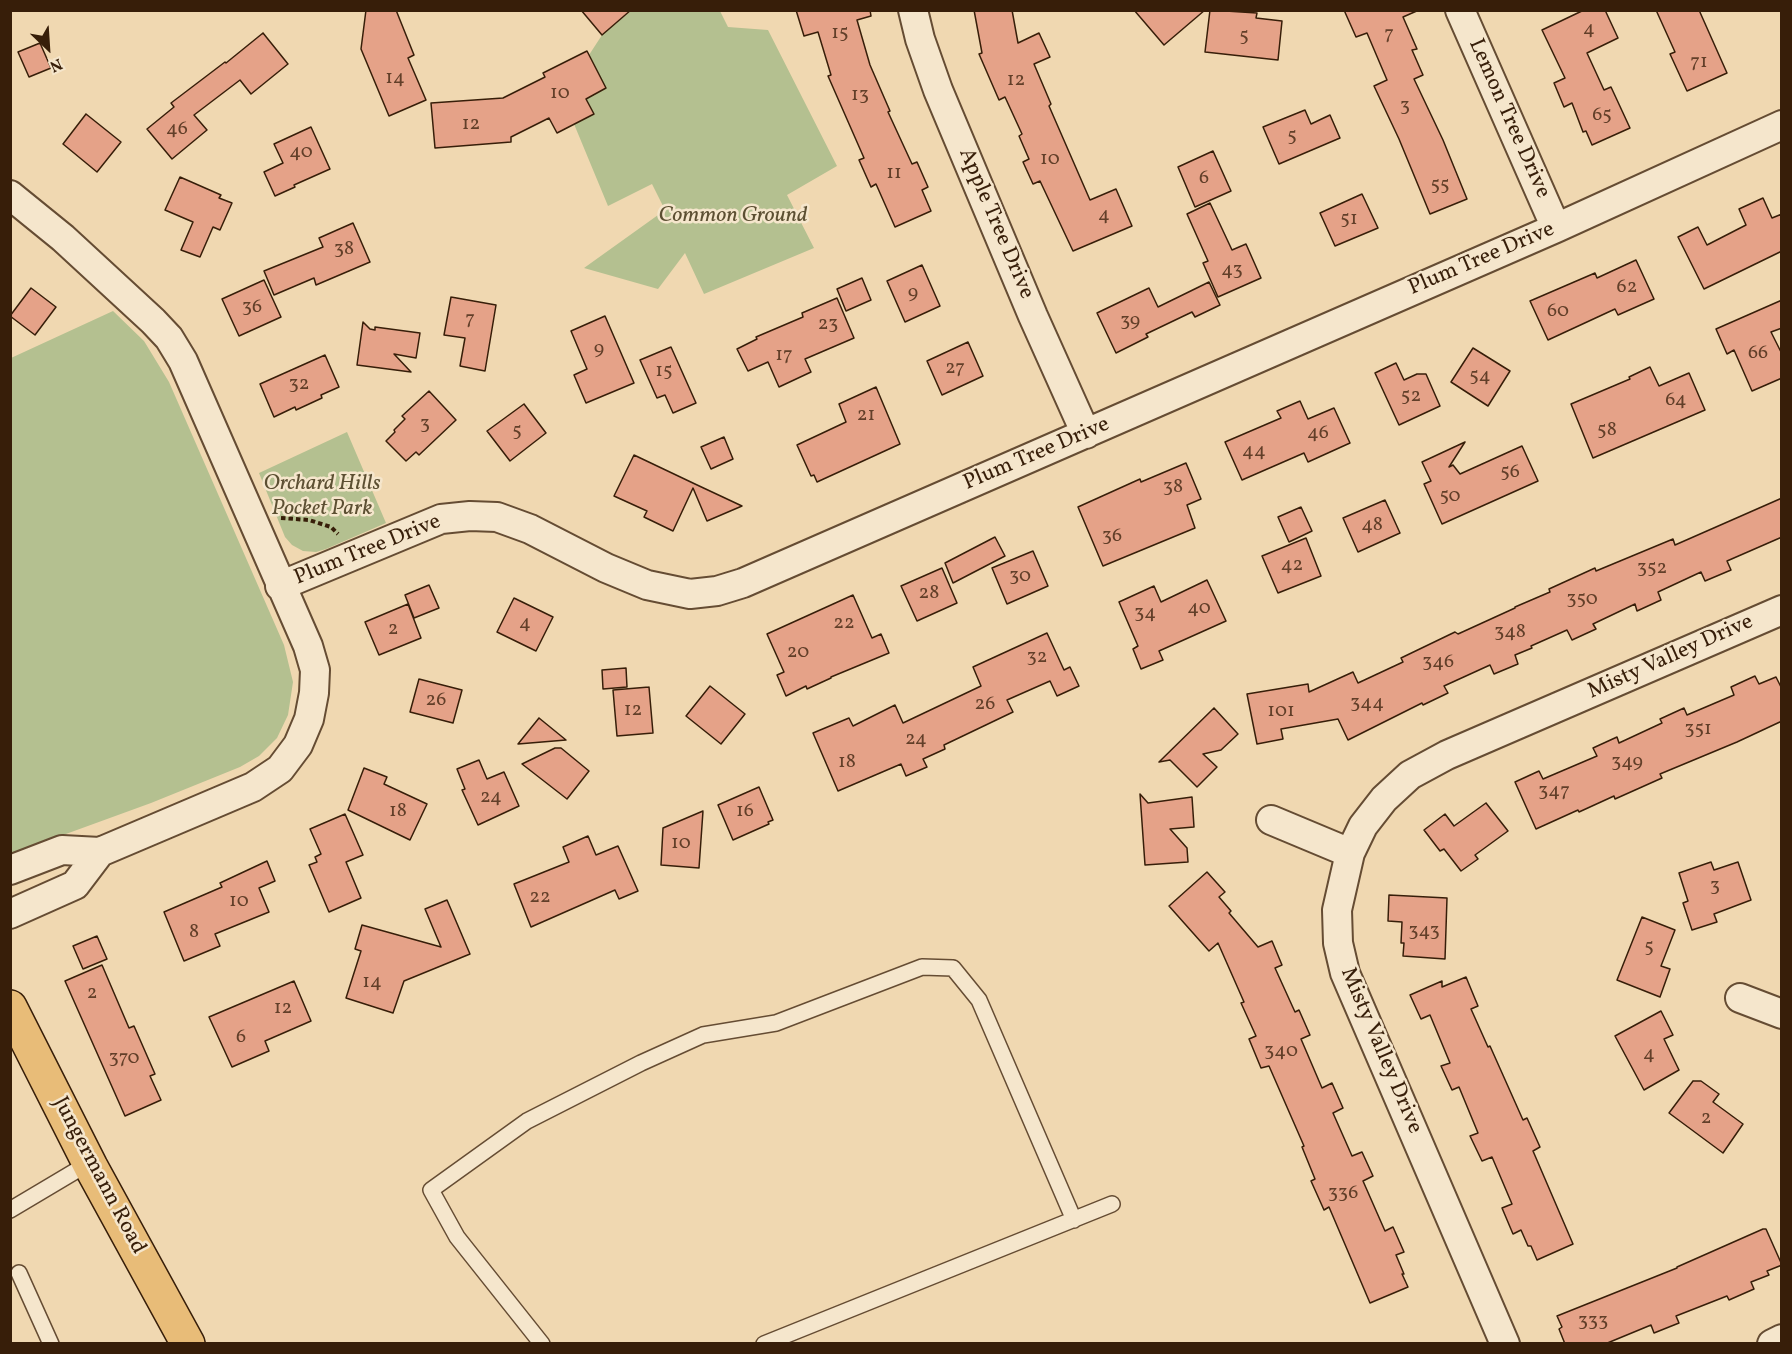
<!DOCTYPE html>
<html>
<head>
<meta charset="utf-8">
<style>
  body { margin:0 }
  #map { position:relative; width:1792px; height:1354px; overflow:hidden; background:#f0d8b1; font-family:Vollkorn,serif }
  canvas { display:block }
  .frame { position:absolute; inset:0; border:12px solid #371e09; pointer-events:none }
  .north { position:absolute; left:18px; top:18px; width:60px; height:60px; -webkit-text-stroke:4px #f5e6cc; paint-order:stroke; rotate:155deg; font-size:16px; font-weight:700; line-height:24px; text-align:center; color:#371e09 }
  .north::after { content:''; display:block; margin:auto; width:21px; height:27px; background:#371e09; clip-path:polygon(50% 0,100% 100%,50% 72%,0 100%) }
</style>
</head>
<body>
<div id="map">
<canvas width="1792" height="1354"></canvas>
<div class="frame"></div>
<div class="north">N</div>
</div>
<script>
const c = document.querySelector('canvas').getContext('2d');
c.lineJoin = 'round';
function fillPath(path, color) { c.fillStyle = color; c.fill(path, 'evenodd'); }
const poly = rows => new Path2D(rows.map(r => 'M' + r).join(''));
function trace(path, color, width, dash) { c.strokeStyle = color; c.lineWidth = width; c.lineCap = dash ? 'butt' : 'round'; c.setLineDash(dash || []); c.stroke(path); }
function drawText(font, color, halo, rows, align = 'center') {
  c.font = font + ' Vollkorn,serif'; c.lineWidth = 5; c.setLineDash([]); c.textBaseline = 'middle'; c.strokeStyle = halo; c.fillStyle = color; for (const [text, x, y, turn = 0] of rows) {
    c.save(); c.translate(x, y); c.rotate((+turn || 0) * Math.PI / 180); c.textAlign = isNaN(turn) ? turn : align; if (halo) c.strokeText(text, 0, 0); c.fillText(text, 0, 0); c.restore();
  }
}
const green = poly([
  [631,11,720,11,728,27,768,30,837,166,787,195,814,248,704,294,685,253,658,289,584,268,665,210,652,184,608,206,574,124,594,114,586,99,589,55,602,35],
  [113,311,144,341,169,382,284,645,293,682,288,715,277,738,259,756,240,767,151,803,11,854,11,358],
  [347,432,386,523,326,549,316,552,303,551,292,545,285,537,259,473]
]);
const building = poly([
  [366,10,396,10,414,55,408,58,426,100,389,116,361,49,366,10],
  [581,10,631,10,602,35,581,10],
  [796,10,870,10,871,16,857,20,870,65,890,111,888,112,912,164,917,162,928,187,922,190,931,211,895,227,876,184,871,187,859,160,864,158,828,76,831,75,818,32,804,36,796,10],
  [974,10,1012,10,1018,43,1039,33,1050,57,1034,64,1051,104,1049,106,1090,200,1116,189,1132,226,1073,251,1040,181,1033,184,1023,162,1029,159,1019,136,1022,134,1005,97,999,100,979,54,982,53,974,10],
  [1134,10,1205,10,1164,45,1134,10],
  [1210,10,1257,13,1256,18,1282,21,1278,60,1205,52,1210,10],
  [1344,10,1419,10,1403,17,1417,49,1412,50,1423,75,1414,79,1443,140,1467,199,1430,214,1399,139,1374,86,1387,80,1367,33,1356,37,1344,10],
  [1584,10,1605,10,1618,38,1587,53,1604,90,1611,87,1630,128,1592,145,1586,131,1583,132,1572,103,1564,107,1554,83,1565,78,1542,30,1584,10],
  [1656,10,1699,10,1727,73,1687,91,1670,54,1675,52,1656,10],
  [263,33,288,64,251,94,240,80,194,115,207,130,172,159,147,129,174,107,171,103,225,62,226,63,263,33],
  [40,43,51,68,29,77,18,52,40,43],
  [587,51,606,88,586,99,594,114,557,133,549,118,511,137,511,142,435,148,431,103,503,98,545,77,543,73,587,51],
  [1305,110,1311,124,1330,115,1340,138,1279,164,1263,127,1305,110],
  [86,114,121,142,97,172,63,144,86,114],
  [311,127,330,169,294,185,295,187,275,196,264,172,283,163,274,144,311,127],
  [1213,151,1231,191,1195,207,1178,167,1213,151],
  [180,177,221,195,219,198,232,203,220,230,213,227,200,257,181,250,193,222,165,210,180,177],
  [1362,194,1378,228,1335,246,1320,213,1362,194],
  [1763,198,1772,218,1782,214,1782,251,1704,289,1678,237,1698,227,1707,245,1746,225,1739,209,1763,198],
  [1210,203,1232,250,1246,244,1261,278,1218,297,1203,263,1208,261,1187,214,1210,203],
  [353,223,370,262,316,285,314,278,274,295,264,271,323,247,319,238,353,223],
  [1636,260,1654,299,1618,315,1615,309,1548,340,1530,301,1595,273,1597,278,1636,260],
  [922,265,940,306,905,322,887,281,922,265],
  [862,278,871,300,846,311,837,289,862,278],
  [264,280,281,317,239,336,222,299,264,280],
  [1209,282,1220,305,1195,317,1192,312,1146,334,1148,337,1116,353,1097,313,1149,288,1158,307,1209,282],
  [31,288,56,307,35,335,10,316,31,288],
  [451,297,496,305,485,371,460,366,465,338,444,335,451,297],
  [837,298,854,338,805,359,811,372,779,387,768,362,748,371,737,349,757,339,756,337,803,317,802,313,837,298],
  [1782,300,1782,328,1771,332,1782,354,1782,378,1752,391,1734,350,1727,354,1716,329,1782,300],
  [605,316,634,383,586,403,574,375,587,369,571,331,605,316],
  [363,322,370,329,375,330,375,327,420,333,416,358,394,354,411,372,357,365,363,322],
  [968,342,983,376,942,395,927,361,968,342],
  [671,347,696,403,673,413,665,395,657,398,640,360,671,347],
  [1473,348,1510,371,1488,406,1451,382,1473,348],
  [325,355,339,387,321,395,322,398,296,410,295,407,274,417,260,384,325,355],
  [1396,363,1404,380,1417,374,1426,374,1440,406,1399,425,1375,373,1396,363],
  [1650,367,1659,386,1689,373,1705,410,1593,458,1571,404,1630,379,1629,377,1650,367],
  [876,387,900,444,817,482,814,475,811,476,797,445,846,422,839,404,876,387],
  [429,391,456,420,419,455,416,452,406,461,386,441,395,432,394,430,405,419,402,416,429,391],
  [1300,401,1308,419,1334,408,1350,443,1308,462,1304,453,1242,480,1225,442,1281,418,1277,411,1300,401],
  [524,404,546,433,510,461,487,431,524,404],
  [724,437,733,459,711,469,701,447,724,437],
  [1465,442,1449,467,1453,465,1460,474,1522,446,1538,481,1442,524,1424,484,1431,481,1422,462,1465,442],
  [634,455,695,484,742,506,707,521,693,488,673,531,644,517,647,511,614,496,634,455],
  [1186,463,1201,499,1187,505,1195,528,1103,566,1078,507,1140,479,1141,482,1186,463],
  [1782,498,1782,537,1727,561,1731,570,1705,581,1701,572,1658,592,1661,600,1637,611,1635,604,1593,624,1596,629,1572,640,1567,630,1531,646,1532,648,1515,655,1518,664,1494,674,1490,665,1444,686,1448,693,1423,705,1422,703,1348,740,1338,719,1281,729,1283,739,1257,744,1247,694,1308,684,1309,692,1353,672,1358,683,1403,662,1401,658,1455,632,1458,634,1515,608,1515,607,1550,592,1549,589,1595,568,1596,571,1673,539,1675,545,1782,498],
  [1385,500,1400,533,1358,552,1343,518,1385,500],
  [1301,507,1312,531,1289,542,1278,517,1301,507],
  [995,537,1005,556,953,583,945,563,995,537],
  [1306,538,1321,576,1278,593,1262,556,1306,538],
  [1033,551,1048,586,1007,604,992,568,1033,551],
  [942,568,957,603,917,621,901,586,942,568],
  [1207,580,1226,621,1159,651,1163,660,1141,669,1133,649,1138,646,1119,602,1154,586,1161,602,1207,580],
  [429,585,439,608,414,618,405,595,429,585],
  [853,595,872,638,881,634,889,653,831,677,831,678,807,689,806,686,786,696,777,675,784,672,767,634,853,595],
  [514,598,553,617,536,651,497,632,514,598],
  [408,604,421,638,379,655,365,622,408,604],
  [1047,633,1064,670,1070,667,1079,686,1057,696,1050,681,1007,700,1013,712,944,745,945,749,923,759,927,767,906,776,901,764,838,791,813,733,849,718,853,726,895,705,903,723,981,686,973,667,1047,633],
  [626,668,627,687,603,689,602,670,626,668],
  [1755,676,1759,684,1776,677,1782,689,1782,721,1737,742,1660,774,1662,778,1615,799,1614,796,1579,812,1578,810,1536,829,1515,782,1539,771,1543,779,1597,756,1593,748,1617,737,1619,743,1662,723,1660,719,1684,708,1687,715,1734,695,1731,687,1755,676],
  [419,679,462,690,453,723,410,712,419,679],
  [710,686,745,714,721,744,686,716,710,686],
  [649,687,653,733,617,736,613,690,649,687],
  [1214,708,1238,734,1221,750,1203,754,1217,767,1197,787,1170,760,1159,762,1214,708],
  [539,718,566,740,518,744,539,718],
  [555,748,561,748,589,771,567,799,522,764,555,748],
  [479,760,487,779,504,772,519,806,478,825,462,790,465,789,457,769,479,760],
  [364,768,387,777,384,784,427,804,410,840,348,810,364,768],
  [759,787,773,820,768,822,769,824,733,840,718,805,759,787],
  [1140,794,1148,803,1192,797,1194,827,1170,829,1187,848,1188,862,1145,865,1140,794],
  [1486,803,1508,831,1475,855,1478,859,1461,871,1444,849,1440,851,1424,830,1445,814,1454,826,1486,803],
  [703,811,699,868,661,865,663,828,703,811],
  [345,814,363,855,346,862,361,898,329,912,309,865,317,862,315,857,321,854,310,829,345,814],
  [588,836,596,855,618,846,638,891,619,899,615,890,531,927,514,884,569,862,563,847,588,836],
  [267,861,275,881,259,888,269,912,215,934,220,946,184,961,164,912,222,887,220,883,267,861],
  [1711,862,1714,870,1738,862,1751,900,1714,914,1717,922,1692,930,1683,903,1688,901,1679,873,1711,862],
  [1207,872,1225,892,1219,897,1231,911,1229,913,1258,947,1272,941,1282,965,1275,968,1295,1012,1299,1010,1310,1035,1301,1039,1322,1088,1332,1083,1343,1108,1333,1113,1352,1156,1362,1152,1373,1176,1363,1181,1385,1231,1393,1227,1404,1252,1396,1255,1404,1274,1402,1274,1408,1287,1370,1303,1329,1207,1324,1210,1311,1181,1315,1179,1302,1147,1304,1146,1269,1066,1261,1068,1249,1039,1256,1036,1241,1003,1244,1002,1218,943,1209,951,1169,906,1207,872],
  [1389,895,1447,898,1445,959,1403,956,1404,943,1401,943,1402,922,1388,921,1389,895],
  [447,900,470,954,404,981,393,1013,346,998,361,951,355,949,362,925,441,947,425,909,447,900],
  [1642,917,1675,930,1661,966,1670,969,1660,997,1617,980,1642,917],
  [97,936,107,959,83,969,73,946,97,936],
  [102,965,129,1028,134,1026,155,1074,150,1076,161,1100,125,1116,65,981,102,965],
  [1466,977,1478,1006,1471,1009,1488,1047,1490,1046,1523,1120,1527,1118,1540,1147,1533,1151,1573,1244,1537,1260,1531,1246,1528,1246,1521,1230,1513,1234,1502,1208,1512,1204,1492,1157,1482,1161,1470,1136,1478,1133,1459,1087,1452,1090,1441,1066,1450,1063,1430,1015,1421,1019,1410,995,1442,981,1442,987,1466,977],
  [294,981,311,1021,265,1041,269,1051,232,1067,209,1017,294,981],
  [1661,1011,1673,1035,1664,1039,1679,1070,1644,1090,1615,1036,1661,1011],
  [1693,1081,1701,1081,1719,1094,1713,1102,1743,1124,1723,1153,1669,1113,1693,1081],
  [1763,1229,1766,1229,1782,1265,1767,1271,1769,1275,1751,1282,1754,1289,1729,1300,1727,1296,1676,1316,1679,1323,1654,1333,1651,1325,1605,1344,1565,1344,1559,1329,1562,1327,1557,1316,1677,1268,1677,1267,1763,1229]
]);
const path = poly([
  [281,518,309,520,331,527,338,534]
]);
const service = poly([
  [10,1210,89,1163],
  [19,1273,51,1344],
  [542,1344,457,1237,431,1190,527,1121,641,1063,703,1035,776,1023,922,967,953,968,979,1000,1074,1220],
  [764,1344,1112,1204]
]);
const minor = poly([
  [913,10,920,39,938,90,1033,316,1086,434],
  [1460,10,1556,228],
  [10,195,63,238,153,321,169,338,183,361,308,646,315,670,314,693,309,719,298,745,280,769,253,787,100,852,62,850,10,870],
  [280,586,441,519,470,516,497,517,530,529,606,568,647,585,690,594,717,591,743,583,1556,228,1782,125],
  [1271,820,1350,853],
  [10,914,75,885,100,852],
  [1740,998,1782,1014],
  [1505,1344,1345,973,1338,943,1337,910,1350,853,1363,826,1384,799,1410,775,1447,755,1782,610],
  [1772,1344,1782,1339]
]);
const primary = poly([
  [10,1007,91,1167,188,1344]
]);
const numberNames = [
  ["4",1589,30],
  ["15",840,34],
  ["7",1389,35],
  ["5",1244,37],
  ["71",1699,63],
  ["14",395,79],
  ["12",1016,81],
  ["10",560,94],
  ["13",860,96],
  ["3",1405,107],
  ["65",1602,116],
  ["12",471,125],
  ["46",177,130],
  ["5",1292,137],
  ["40",301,153],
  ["10",1050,160],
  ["11",894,174],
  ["6",1204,179],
  ["55",1440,186],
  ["4",1104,216],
  ["51",1349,220],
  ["38",344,250],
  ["43",1232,271],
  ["62",1627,288],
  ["9",913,294],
  ["36",252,308],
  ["60",1558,312],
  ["7",470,320],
  ["39",1130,322],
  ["23",828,325],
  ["9",599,350],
  ["66",1758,354],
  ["17",784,356],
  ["27",955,369],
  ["15",664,372],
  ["54",1480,377],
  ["32",299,385],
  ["52",1411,397],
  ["64",1676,401],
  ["21",866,416],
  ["3",425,425],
  ["58",1607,431],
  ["5",517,432],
  ["46",1318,434],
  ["44",1254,452],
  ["56",1510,473],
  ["38",1173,488],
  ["50",1450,497],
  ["48",1372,526],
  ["36",1112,537],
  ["42",1292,566],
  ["352",1652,569],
  ["30",1020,577],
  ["28",929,594],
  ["350",1582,600],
  ["40",1199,609],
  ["34",1145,614],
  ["4",525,624],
  ["22",844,624],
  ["2",393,630],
  ["348",1510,633],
  ["20",798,653],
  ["32",1037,658],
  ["346",1438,663],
  ["26",436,701],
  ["344",1367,704],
  ["26",985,705],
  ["12",633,711],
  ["101",1281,712],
  ["351",1698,730],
  ["24",916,740],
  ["18",847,763],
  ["349",1627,763],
  ["347",1554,792],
  ["24",491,798],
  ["18",398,812],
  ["16",745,812],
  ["10",681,844],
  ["3",1715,887],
  ["22",540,898],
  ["10",239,902],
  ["343",1424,932],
  ["8",194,933],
  ["5",1649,948],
  ["14",372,983],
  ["2",92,994],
  ["12",283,1009],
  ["6",241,1038],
  ["340",1281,1052],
  ["4",1649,1055],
  ["370",124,1059],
  ["2",1706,1119],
  ["336",1343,1194],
  ["333",1593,1322]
];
const streetNames = [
  ["Lemon Tree Drive",1508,119,66],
  ["Apple Tree Drive",995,224,67],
  ["Plum Tree Drive",1482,260,-23],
  ["Plum Tree Drive",1037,455,-23],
  ["Plum Tree Drive",368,551,-22],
  ["Misty Valley Drive",1671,658,-24],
  ["Misty Valley Drive",1380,1051,67],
  ["Jungermann Road",98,1176,62]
];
const parkNames = [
  ["Common Ground",733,217],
  ["Orchard Hills",322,485],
  ["Pocket Park",322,510]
];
fillPath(green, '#b4c090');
fillPath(building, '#e5a288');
trace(building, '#371e09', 1.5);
trace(service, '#654c33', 18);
trace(minor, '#654c33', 32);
trace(primary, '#371e09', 36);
trace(path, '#371e09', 4, [4.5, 3]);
trace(service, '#f5e6cc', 15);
trace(minor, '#f5e6cc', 28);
trace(primary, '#e8bc78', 33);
drawText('20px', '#623f29', null, numberNames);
drawText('22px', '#371e09', '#f5e6cc', streetNames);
drawText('italic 22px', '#5c4f32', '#f5e6cc', parkNames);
</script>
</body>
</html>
